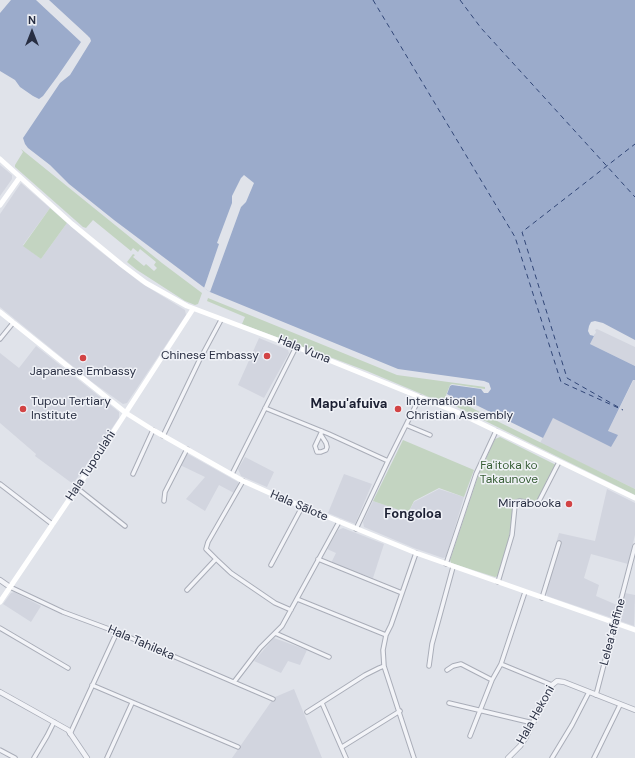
<!DOCTYPE html>
<html>
<head>
<meta charset="utf-8">
<style>
  body { margin:0 }
  #map { position:relative; width:635px; height:758px; overflow:hidden; background:#e0e3ea; font-family:"DM Sans",sans-serif }
  canvas { display:block }
  .north { position:absolute; left:12px; top:12px; width:40px; height:40px; -webkit-text-stroke:3px #f0f2f7; paint-order:stroke; rotate:0deg; font-size:11px; font-weight:700; line-height:16px; text-align:center; color:#282e42 }
  .north::after { content:''; display:block; margin:auto; width:14px; height:18px; background:#282e42; clip-path:polygon(50% 0,100% 100%,50% 72%,0 100%) }
</style>
</head>
<body>
<div id="map">
<canvas width="635" height="758"></canvas>
<div class="north">N</div>
</div>
<script>
const c = document.querySelector('canvas').getContext('2d');
c.lineJoin = 'round';
function fillPath(path, color) { c.fillStyle = color; c.fill(path, 'evenodd'); }
const poly = rows => new Path2D(rows.map(r => 'M' + r).join(''));
function trace(path, color, width, dash) { c.strokeStyle = color; c.lineWidth = width; c.lineCap = dash ? 'butt' : 'round'; c.setLineDash(dash || []); c.stroke(path); }
function drawText(font, color, halo, rows, align = 'center') {
  c.font = font + ' "DM Sans",sans-serif'; c.lineWidth = 3; c.setLineDash([]); c.textBaseline = 'middle'; c.strokeStyle = halo; c.fillStyle = color; for (const [text, x, y, turn = 0] of rows) {
    c.save(); c.translate(x, y); c.rotate((+turn || 0) * Math.PI / 180); c.textAlign = isNaN(turn) ? turn : align; if (halo) c.strokeText(text, 0, 0); c.fillText(text, 0, 0); c.restore();
  }
}
const built = poly([
  [0,165,12,175,12,179,0,196],
  [21,183,50,208,23,245,41,259,67,223,96,248,141,283,185,310,186,315,127,403,123,404,92,382,0,307,0,214],
  [597,326,635,345,635,366,590,344,595,334,593,332],
  [259,338,288,350,289,353,264,398,238,385],
  [36,346,119,412,119,418,73,484,35,456,36,454,0,423,0,353,19,368],
  [634,379,635,380,635,489,540,443,553,418,608,431],
  [188,454,238,482,239,484,234,493,219,485,205,511,186,499,205,477,180,465,185,455],
  [245,457,274,472,267,487,241,476,238,469],
  [344,474,372,484,355,524,328,513],
  [439,489,464,497,446,557,443,558,414,548,364,527,363,522,373,501,408,513,414,502],
  [607,489,635,503,635,535,628,564,591,554,584,578,599,585,596,596,617,605,614,617,612,618,547,596,546,593,549,583,545,581,559,533,595,541],
  [343,528,384,544,373,578,331,563,336,553,327,549,338,530],
  [14,592,41,606,31,622,3,604,11,593],
  [625,593,635,595,634,626,620,621,618,617],
  [274,638,307,650,300,665,288,661,281,673,254,661],
  [294,689,322,758,232,758,273,699,275,697]
]);
const green = poly([
  [21,149,162,263,202,293,198,304,195,305,185,301,137,270,127,262,133,254,135,255,133,257,144,266,146,264,154,271,157,268,154,265,156,262,140,249,138,252,133,248,131,251,93,220,86,228,83,227,15,167,15,165,23,152],
  [50,208,67,223,41,259,23,246],
  [208,298,397,375,485,387,485,389,452,384,450,385,443,403,367,371,242,324,245,317,207,301],
  [455,399,497,421,635,489,635,495,451,404],
  [500,437,556,465,538,501,534,503,514,500,511,525,507,548,498,576,495,577,451,563,450,560,478,476,495,439],
  [403,440,474,470,464,497,439,488,414,501,408,513,373,501]
]);
const water = poly([
  [11,0,36,0,81,42,57,77,43,96,39,99,33,96,20,87,15,80,0,71,0,13],
  [49,0,635,0,635,345,599,327,595,328,595,334,590,344,635,366,635,380,633,380,608,431,618,435,611,447,553,418,543,438,472,403,468,406,447,394,450,386,452,385,481,389,484,393,488,393,491,389,489,383,484,381,398,369,210,292,114,220,69,184,50,165,28,148,25,144,23,138,60,83,70,75,91,41,90,38,87,35]
]);
const pier = poly([
  [244,175,254,183,246,202,241,207,210,292,204,288,219,244,217,243,232,203,232,196,241,178],
  [595,321,603,323,635,340,635,347,597,329,595,330,596,332,594,336,590,335,588,331,589,326,591,322]
]);
const ferry = poly([
  [373,0,515,237,561,382,623,410],
  [460,0,481,28,635,197],
  [618,407,567,378,522,232,635,144]
]);
const minor = poly([
  [0,339,13,323],
  [265,408,329,434,388,461],
  [406,425,430,435],
  [321,435,326,443,327,447,326,450,321,452,317,452,315,446,322,431],
  [163,436,199,361,221,320],
  [133,474,153,430],
  [232,474,296,347],
  [243,481,208,542,206,549,216,559,231,573,275,603,291,610],
  [0,484,52,524],
  [77,488,125,526],
  [164,501,165,492,187,449],
  [356,529,388,461,420,397],
  [318,559,402,593],
  [446,564,476,474,496,431],
  [271,565,302,507],
  [498,582,512,535,515,505,516,502,520,501,534,504,538,503,559,462],
  [10,587,63,612,117,632,273,699],
  [187,590,216,559],
  [542,598,559,543],
  [297,599,386,635],
  [0,628,68,668],
  [275,633,329,657],
  [501,664,552,685],
  [429,666,432,644,453,567],
  [447,670,453,666,461,664,492,680],
  [234,682,260,648,282,626,339,522],
  [92,685,238,747],
  [596,695,635,546],
  [322,703,346,758],
  [449,703,533,723],
  [307,712,365,675,379,668,384,666],
  [70,734,117,632],
  [470,736,492,680,501,664,525,592],
  [342,747,400,711],
  [0,750,15,758],
  [34,758,47,736,54,722],
  [107,758,132,703],
  [414,758,384,666,383,650,386,635,391,625,416,553],
  [552,758,572,725,589,692],
  [594,758,620,705]
]);
const tertiary = poly([
  [0,580,10,587],
  [0,692,68,730,87,758],
  [508,758,520,746,526,737,552,685,557,681,564,682,635,710]
]);
const secondary = poly([
  [0,159,72,224,122,265,146,283,187,306,304,350,459,413,635,498],
  [0,205,20,177],
  [0,312,126,413,153,430,243,481,272,494,416,553,635,630],
  [0,602,77,488,193,309]
]);
const markers = [
  [267,356,4,"#d24344"],
  [83,358,4,"#d24344"],
  [23,409,4,"#d24344"],
  [398,409,4,"#d24344"],
  [569,504,4,"#d24344"]
];
const streetNames = [
  ["Hala Vuna",304,350,22],
  ["Hala Tupoulahi",91,466,-57],
  ["Hala Sālote",299,506,23],
  ["Lelea’afafine",613,632,-75],
  ["Hala Tahileka",141,643,23],
  ["Hala Hekoni",536,715,-61]
];
const poiNames = [
  ["Chinese Embassy",259,356],
  ["Japanese Embassy",83,372,"center"],
  ["Tupou Tertiary",31,402,"left"],
  ["Institute",31,416,"left"],
  ["International",406,402,"left"],
  ["Christian Assembly",406,416,"left"],
  ["Mirrabooka",561,504]
];
const parkNames = [
  ["Fa'itoka ko",509,466],
  ["Takaunove",509,480]
];
const neighbourhoodNames = [
  ["Mapu'afuiva",349,405],
  ["Fongoloa",413,515]
];
fillPath(built, '#d2d5df');
fillPath(green, '#c3d4c1');
fillPath(water, '#9babcb');
fillPath(pier, '#e0e3ea');
trace(ferry, '#314677', 1, [5, 4]);
trace(minor, '#a9adb8', 5.5);
trace(tertiary, '#a9adb8', 6);
trace(minor, '#f3f4f8', 3.5);
trace(tertiary, '#f3f4f8', 4.5);
trace(secondary, '#fff', 5);
for (const [x, y, r, color] of markers) { const dot = new Path2D(); dot.arc(x, y, r, 0, 2 * Math.PI); c.fillStyle = color; c.fill(dot); trace(dot, '#f0f2f7', 1.5); }
drawText('12px', '#282e42', '#f0f2f7', streetNames);
drawText('12px', '#282e42', '#f0f2f7', poiNames, 'right');
drawText('12px', '#375e35', '#f0f2f7', parkNames);
drawText('bold 13px', '#1b1f32', '#f0f2f7', neighbourhoodNames);
</script>
</body>
</html>
